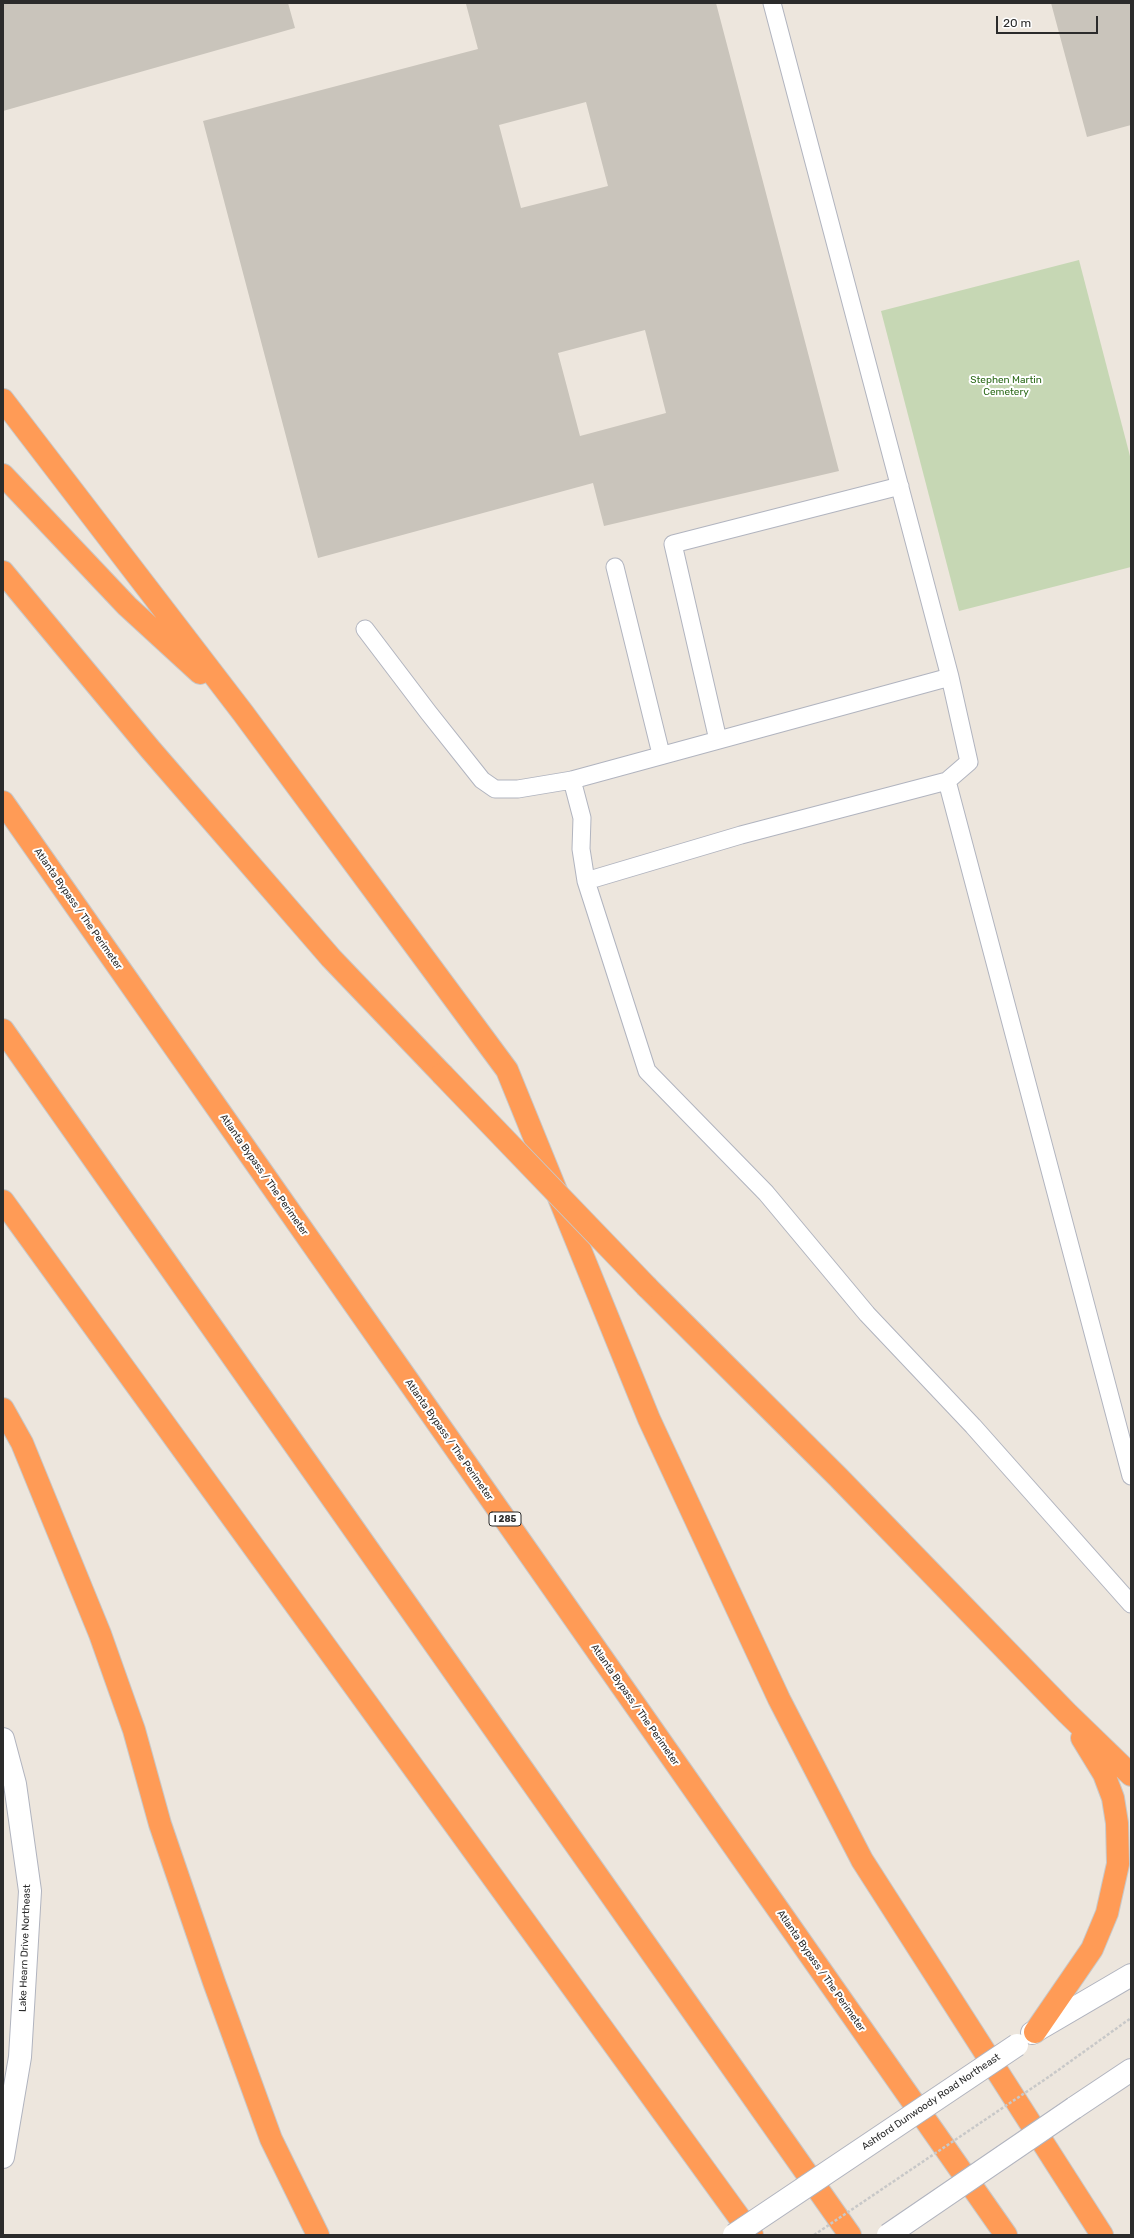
<!DOCTYPE html>
<html>
<head>
<meta charset="utf-8">
<style>
  body { margin:0 }
  #map { position:relative; width:1134px; height:2238px; overflow:hidden; background:#ede6dd; font-family:Rubik,sans-serif }
  canvas { display:block }
  .frame { position:absolute; inset:0; border:4px solid #2b2b2b; pointer-events:none }
  .scale { position:absolute; left:996px; top:16px; width:102px; height:18px; box-sizing:border-box; border:2px solid #2b2b2b; border-top:0; padding-left:5px; font-size:12px; line-height:14px; white-space:nowrap; color:#2b2b2b; -webkit-text-stroke:3px #fff; paint-order:stroke }
</style>
</head>
<body>
<div id="map">
<canvas width="1134" height="2238"></canvas>
<div class="frame"></div>
<div class="scale">20 m</div>
</div>
<script>
const c = document.querySelector('canvas').getContext('2d');
c.lineJoin = 'round';
function fillPath(path, color) { c.fillStyle = color; c.fill(path, 'evenodd'); }
const poly = rows => new Path2D(rows.map(r => 'M' + r).join(''));
function trace(path, color, width, dash) { c.strokeStyle = color; c.lineWidth = width; c.lineCap = dash ? 'butt' : 'round'; c.setLineDash(dash || []); c.stroke(path); }
function drawText(font, color, halo, rows, align = 'center') {
  c.font = font + ' Rubik,sans-serif'; c.lineWidth = 4; c.setLineDash([]); c.textBaseline = 'middle'; c.strokeStyle = halo; c.fillStyle = color; for (const [text, x, y, turn = 0] of rows) {
    c.save(); c.translate(x, y); c.rotate((+turn || 0) * Math.PI / 180); c.textAlign = isNaN(turn) ? turn : align; if (halo) c.strokeText(text, 0, 0); c.fillText(text, 0, 0); c.restore();
  }
}
const cemetery = poly([
  [1079,260,1131,460,1131,567,959,611,881,311]
]);
const building = poly([
  [3,3,288,3,295,28,3,111],
  [470,3,716,3,839,471,604,526,593,483,318,558,203,121,478,49,466,4],
  [586,102,608,186,521,208,499,125],
  [645,330,666,413,580,436,558,353],
  [1051,3,1131,3,1131,125,1087,137]
]);
const path = poly([
  [1050,2076,1131,2018]
]);
const lane = poly([
  [615,567,661,754],
  [365,629,428,712,482,780,495,789,518,789,572,780,950,677],
  [718,740,673,544,900,486],
  [572,780,582,818,581,849,586,881,741,835,947,781,969,762,950,677,772,3],
  [947,781,1131,1476],
  [586,881,647,1071,766,1193,867,1314,973,1426,1131,1604]
]);
const secondary = poly([
  [3,1739,15,1784,30,1891,20,2057,3,2157],
  [1032,2033,1131,1975],
  [1074,2108,1131,2070]
]);
const highway = poly([
  [3,400,243,713,507,1070,649,1419,779,1699,862,1860,1102,2235],
  [3,475,127,606,200,673],
  [3,572,150,749,331,958,442,1074],
  [3,802,1006,2235],
  [3,1030,850,2235],
  [3,1201,752,2235],
  [647,1287,838,1477,1067,1713,1131,1775],
  [3,1409,22,1443,100,1634,134,1730,160,1824,214,1982,271,2139,318,2235],
  [1035,2032,1092,1949,1107,1913,1118,1864,1117,1823,1113,1798,1104,1774,1082,1738]
]);
const pathBridge = poly([
  [814,2235,1050,2076]
]);
const secondaryBridge = poly([
  [734,2235,1017,2045],
  [888,2235,1074,2108]
]);
const highwayBridge = poly([
  [442,1074,647,1287]
]);
const shields = [
  [505,1519,32]
];
const shieldNames = [
  ["I 285",505,1519]
];
const parkNames = [
  ["Stephen Martin",1006,380],
  ["Cemetery",1006,392]
];
const streetNames = [
  ["Atlanta Bypass / The Perimeter",78,909,55],
  ["Atlanta Bypass / The Perimeter",264,1175,55],
  ["Atlanta Bypass / The Perimeter",449,1440,55],
  ["Atlanta Bypass / The Perimeter",635,1705,55],
  ["Lake Hearn Drive Northeast",25,1948,-88],
  ["Atlanta Bypass / The Perimeter",821,1971,55],
  ["Ashford Dunwoody Road Northeast",931,2102,-34]
];
fillPath(cemetery, '#c6d7b4');
fillPath(building, '#c9c4bb');
trace(lane, '#b1b4bf', 19);
trace(secondary, '#b1b4bf', 24);
trace(highway, '#c8c8c8', 24);
trace(path, '#c8c8c8', 2.5, [3, 2]);
trace(lane, '#fff', 17);
trace(secondary, '#fff', 22);
trace(highway, '#ff9b56', 22);
trace(secondaryBridge, '#b1b4bf', 24, []);
trace(highwayBridge, '#c8c8c8', 24, []);
trace(pathBridge, '#c8c8c8', 2.5, [3, 2]);
trace(secondaryBridge, '#fff', 22);
trace(highwayBridge, '#ff9b56', 22);
for (const [x, y, w] of shields) { const box = new Path2D(); box.roundRect(x - w / 2, y - 7, w, 14, 3); c.fillStyle = '#fff'; c.fill(box); trace(box, '#2b2b2b', 1); }
drawText('bold 9px', '#2b2b2b', null, shieldNames);
drawText('10px', '#2c6a19', '#fff', parkNames);
drawText('10px', '#2b2b2b', '#fff', streetNames);
</script>
</body>
</html>
